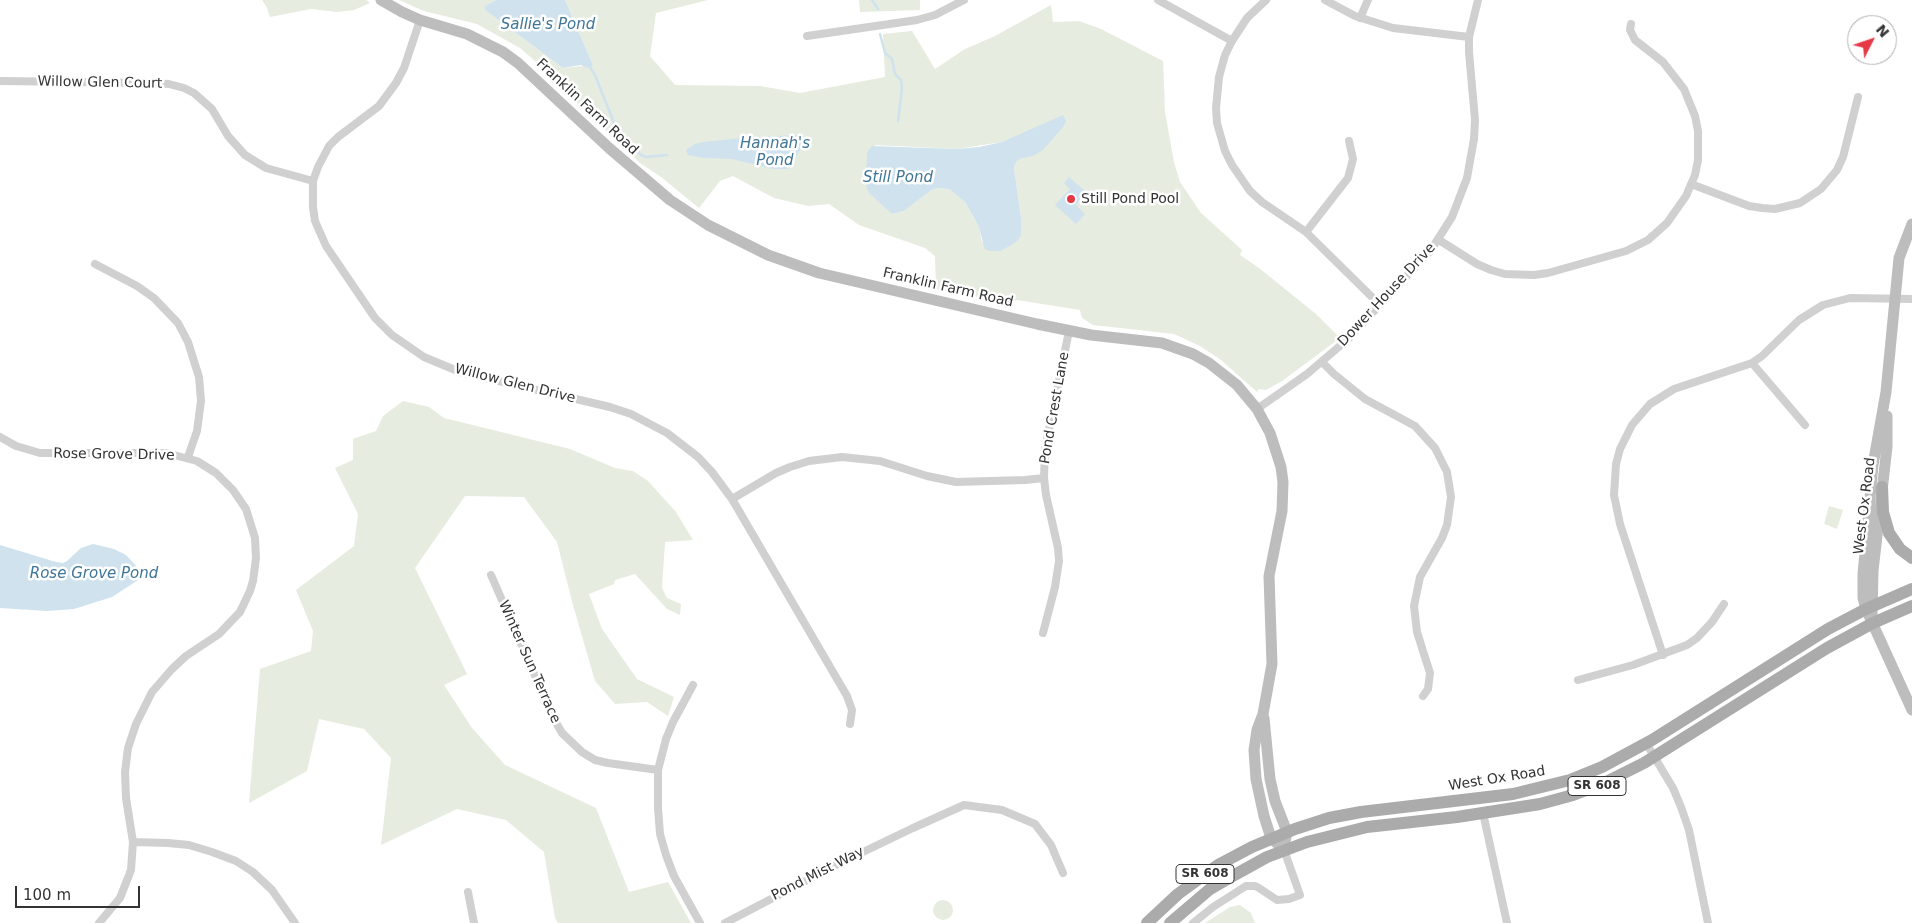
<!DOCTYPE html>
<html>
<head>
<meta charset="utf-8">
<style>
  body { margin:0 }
  #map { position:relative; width:1912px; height:923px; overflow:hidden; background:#fff; font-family:"DejaVu Sans",sans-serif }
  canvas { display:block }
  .north { position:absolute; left:1847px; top:15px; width:50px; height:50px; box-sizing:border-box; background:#fff; border:1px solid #adadad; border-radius:50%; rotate:49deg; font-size:14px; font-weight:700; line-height:20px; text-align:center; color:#333 }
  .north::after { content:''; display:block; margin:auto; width:18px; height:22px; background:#e63946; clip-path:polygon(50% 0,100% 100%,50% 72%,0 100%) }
  .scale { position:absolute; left:15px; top:886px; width:125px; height:22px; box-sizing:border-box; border:2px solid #333; border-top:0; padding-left:6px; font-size:15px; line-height:18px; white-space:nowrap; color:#333; -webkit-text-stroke:4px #fff; paint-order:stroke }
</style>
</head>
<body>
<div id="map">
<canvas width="1912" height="923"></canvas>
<div class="north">N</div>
<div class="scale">100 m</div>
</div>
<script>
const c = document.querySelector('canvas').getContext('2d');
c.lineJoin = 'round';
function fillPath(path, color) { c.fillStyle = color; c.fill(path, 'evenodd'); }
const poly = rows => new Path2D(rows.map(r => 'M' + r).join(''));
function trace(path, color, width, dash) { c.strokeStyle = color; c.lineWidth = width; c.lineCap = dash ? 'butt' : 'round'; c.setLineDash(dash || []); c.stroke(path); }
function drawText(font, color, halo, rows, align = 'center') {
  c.font = font + ' "DejaVu Sans",sans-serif'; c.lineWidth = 5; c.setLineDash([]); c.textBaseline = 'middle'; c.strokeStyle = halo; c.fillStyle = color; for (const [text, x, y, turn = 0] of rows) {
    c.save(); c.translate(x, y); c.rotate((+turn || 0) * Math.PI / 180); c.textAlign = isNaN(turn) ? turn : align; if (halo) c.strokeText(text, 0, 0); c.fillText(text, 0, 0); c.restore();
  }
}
const green = poly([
  [262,0,366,0,370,3,354,10,337,12,311,9,270,17,267,8],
  [399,0,496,0,485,6,485,10,563,68,593,65,565,0,708,0,656,13,650,56,675,85,760,86,800,93,885,77,883,34,912,31,935,69,965,49,995,36,1051,5,1053,22,1079,21,1101,29,1163,61,1165,112,1174,162,1180,182,1201,213,1242,250,1240,255,1259,268,1316,314,1340,338,1282,381,1266,390,1259,389,1257,392,1221,360,1200,346,1174,334,1093,325,1082,318,1080,310,1017,300,1010,303,936,289,935,256,925,248,859,225,829,204,808,206,774,198,733,176,720,181,699,208,661,177,640,163,579,105,558,81,520,48,477,24,424,11],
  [1022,134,1033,156,1020,159,1016,162,1014,168,1021,218,982,242,978,225,965,202,949,189,940,188,933,189,904,211,892,214,889,211,875,145,957,149,1002,142],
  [859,0,920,0,920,10,860,12],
  [403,401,429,407,444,418,570,449,615,468,633,471,648,481,676,512,693,540,665,542,662,588,667,598,681,604,680,615,667,609,635,574,615,580,614,584,589,594,602,629,637,679,674,697,668,716,647,702,615,704,595,681,573,605,557,542,524,497,465,496,415,568,467,674,444,685,472,728,505,765,596,808,629,892,668,882,691,923,558,923,555,918,544,852,506,820,457,809,381,845,391,758,364,729,319,719,307,771,249,803,260,669,311,651,313,631,296,590,354,546,358,514,335,468,353,460,353,439,376,431,383,416],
  [1829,506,1843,510,1837,529,1824,524],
  '933 910a10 10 0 1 1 20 0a10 10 0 1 1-20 0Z',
  [1240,905,1251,913,1255,923,1205,923,1230,907]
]);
const water = poly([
  [496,0,565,0,593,65,588,68,581,65,563,68,485,10,485,6],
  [1063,115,1066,121,1063,127,1043,150,1033,156,1020,159,1016,162,1014,168,1021,218,1021,235,1018,240,1013,244,1000,251,990,251,985,249,978,225,965,202,949,189,940,188,933,189,904,211,892,214,869,193,866,185,867,152,872,146,957,149,979,147,1002,142],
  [801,135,807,139,788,169,773,169,732,159,704,158,688,155,686,150,695,144,703,142,753,137],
  [1069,177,1087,193,1076,205,1085,214,1076,224,1055,205,1070,189,1064,183],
  [93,544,114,549,126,555,137,567,140,576,138,580,112,597,74,609,47,611,0,608,0,545,56,562,63,563,67,561,81,548]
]);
const stream = poly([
  [872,0,878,9],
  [880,34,885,53,892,59,895,74,901,80,902,88,898,121],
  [590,67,595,75,614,123,622,136,641,155,646,157,667,155]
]);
const street = poly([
  [1158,0,1232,41],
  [1266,0,1247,18,1232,41,1225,55,1219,77,1216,108,1217,123,1225,151,1232,165,1250,191,1262,202,1306,232,1380,305],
  [1325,0,1355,16,1393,28,1469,37],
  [1360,18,1368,0],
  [420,20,404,68,396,83,379,106,338,137,329,146,318,167,313,181,313,207,315,221,326,246,375,318,392,335,424,357,460,372,610,407,631,414,667,433,698,457,712,472,732,499,847,696,852,710,850,724],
  [807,36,917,20,935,15,964,0],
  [0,81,153,83,169,84,184,88,194,93,212,109,228,136,245,155,266,168,313,181],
  [1691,184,1749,206,1762,208,1775,209,1800,203,1821,189,1837,170,1843,157,1858,97],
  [1306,232,1348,178,1353,159,1349,141],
  [1439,240,1477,264,1491,270,1505,274,1534,275,1548,273,1626,251,1648,240,1667,223,1686,196,1695,175,1698,160,1698,131,1695,116,1684,89,1663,62,1635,40,1630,30,1631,24],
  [95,264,137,286,154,298,178,323,188,342,199,377,201,401,197,431,188,457],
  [1322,362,1334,374,1365,399,1415,426,1435,448,1447,472,1451,497,1447,525,1442,538,1420,577,1414,606,1417,632,1430,673,1428,689,1423,696],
  [1752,363,1805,425],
  [1257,409,1307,374,1348,339,1431,250,1452,217,1467,178,1474,139,1475,120,1469,52,1469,37,1478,0],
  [0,437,16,446,40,453,166,453,197,461,216,473,233,490,246,509,255,538,256,558,253,581,250,591,240,612,219,634,186,656,172,669,152,692,136,724,128,748,125,772,126,798,133,842,131,870,120,898,99,923],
  [732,499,776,473,790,467,809,461,842,457,880,461,927,476,956,482,1025,480,1044,478],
  [491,575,554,719,562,733,582,752,595,760,608,763,658,770],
  [1043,633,1055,587,1059,561,1058,548,1046,495,1044,478,1045,449,1069,331],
  [1663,655,1620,524,1614,495,1616,464,1620,449,1632,425,1650,404,1674,389,1752,363,1762,356,1799,320,1823,305,1850,298,1912,299],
  [1578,680,1633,665,1687,645,1697,638,1712,622,1724,604],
  [693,685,673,722,666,739,658,770,658,808,660,834,666,855,674,876,700,923],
  [1646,743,1673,788,1681,807,1689,830,1708,923],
  [1483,813,1507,923],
  [133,842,168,843,189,845,212,852,236,861,253,872,272,890,295,923],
  [468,892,474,923],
  [725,923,840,863,913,828,964,805,1002,810,1035,824,1051,845,1063,873],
  [1193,923,1213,907,1246,886,1255,886,1259,888,1277,900,1289,899,1300,895,1284,850]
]);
const secondary = poly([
  [381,0,402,12,420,20,467,34,503,52,518,63,609,148,670,200,708,225,768,255,819,273,1037,324,1091,335,1162,343,1193,354,1209,363,1237,385,1257,409,1270,433,1281,467,1283,482,1282,511,1269,576,1272,664,1263,714,1257,730,1254,750,1256,779,1264,816,1271,838,1284,850],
  [1912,224,1899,258,1886,392,1873,465,1863,574,1863,598,1866,609,1912,710],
  [1872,614,1873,571,1887,447,1887,416],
  [1264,718,1270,779,1275,801,1287,832,1285,842]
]);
const primary = poly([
  [1882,487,1883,512,1889,533,1900,549,1912,558],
  [1147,923,1178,894,1218,865,1252,847,1295,829,1329,818,1361,812,1513,794,1570,780,1602,767,1652,740,1828,629,1866,609,1912,589],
  [1170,923,1210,889,1229,878,1267,857,1307,842,1367,827,1457,817,1540,804,1573,795,1602,784,1644,763,1827,648,1873,623,1912,606]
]);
const markers = [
  [1071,199,5,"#e63946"]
];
const shields = [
  [1597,786,58],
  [1205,874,58]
];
const shieldNames = [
  ["SR 608",1597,786],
  ["SR 608",1205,874]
];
const streetNames = [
  ["Willow Glen Court",100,83,1],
  ["Franklin Farm Road",587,107,43],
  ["Franklin Farm Road",948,288,13],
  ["Dower House Drive",1387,295,-47],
  ["Willow Glen Drive",515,384,14],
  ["Pond Crest Lane",1055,408,-80],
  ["Rose Grove Drive",114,455,1],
  ["West Ox Road",1865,506,-83],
  ["Winter Sun Terrace",529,662,66],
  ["West Ox Road",1497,779,-9],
  ["Pond Mist Way",818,874,-27]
];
const poiNames = [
  ["Still Pond Pool",1081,199]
];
const waterNames = [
  ["Sallie's Pond",548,25],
  ["Hannah's",775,144],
  ["Pond",775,161],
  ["Still Pond",898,178],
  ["Rose Grove Pond",94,574]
];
fillPath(green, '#e6ecdf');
fillPath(water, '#cfe2ee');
trace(stream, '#cfe2ee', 2.5);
trace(street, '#d0d0d0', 8);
trace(secondary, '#bdbdbd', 11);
trace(primary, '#ababab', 12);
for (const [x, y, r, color] of markers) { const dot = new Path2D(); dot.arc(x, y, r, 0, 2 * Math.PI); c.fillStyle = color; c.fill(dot); trace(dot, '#fff', 2); }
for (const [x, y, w] of shields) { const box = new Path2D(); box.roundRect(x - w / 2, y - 9.5, w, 19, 4); c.fillStyle = '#fff'; c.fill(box); trace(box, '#333', 1); }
drawText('bold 12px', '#333', null, shieldNames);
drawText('14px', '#333', '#fff', streetNames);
drawText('14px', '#333', '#fff', poiNames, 'left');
drawText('italic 15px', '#3f7597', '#fff', waterNames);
</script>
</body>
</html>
